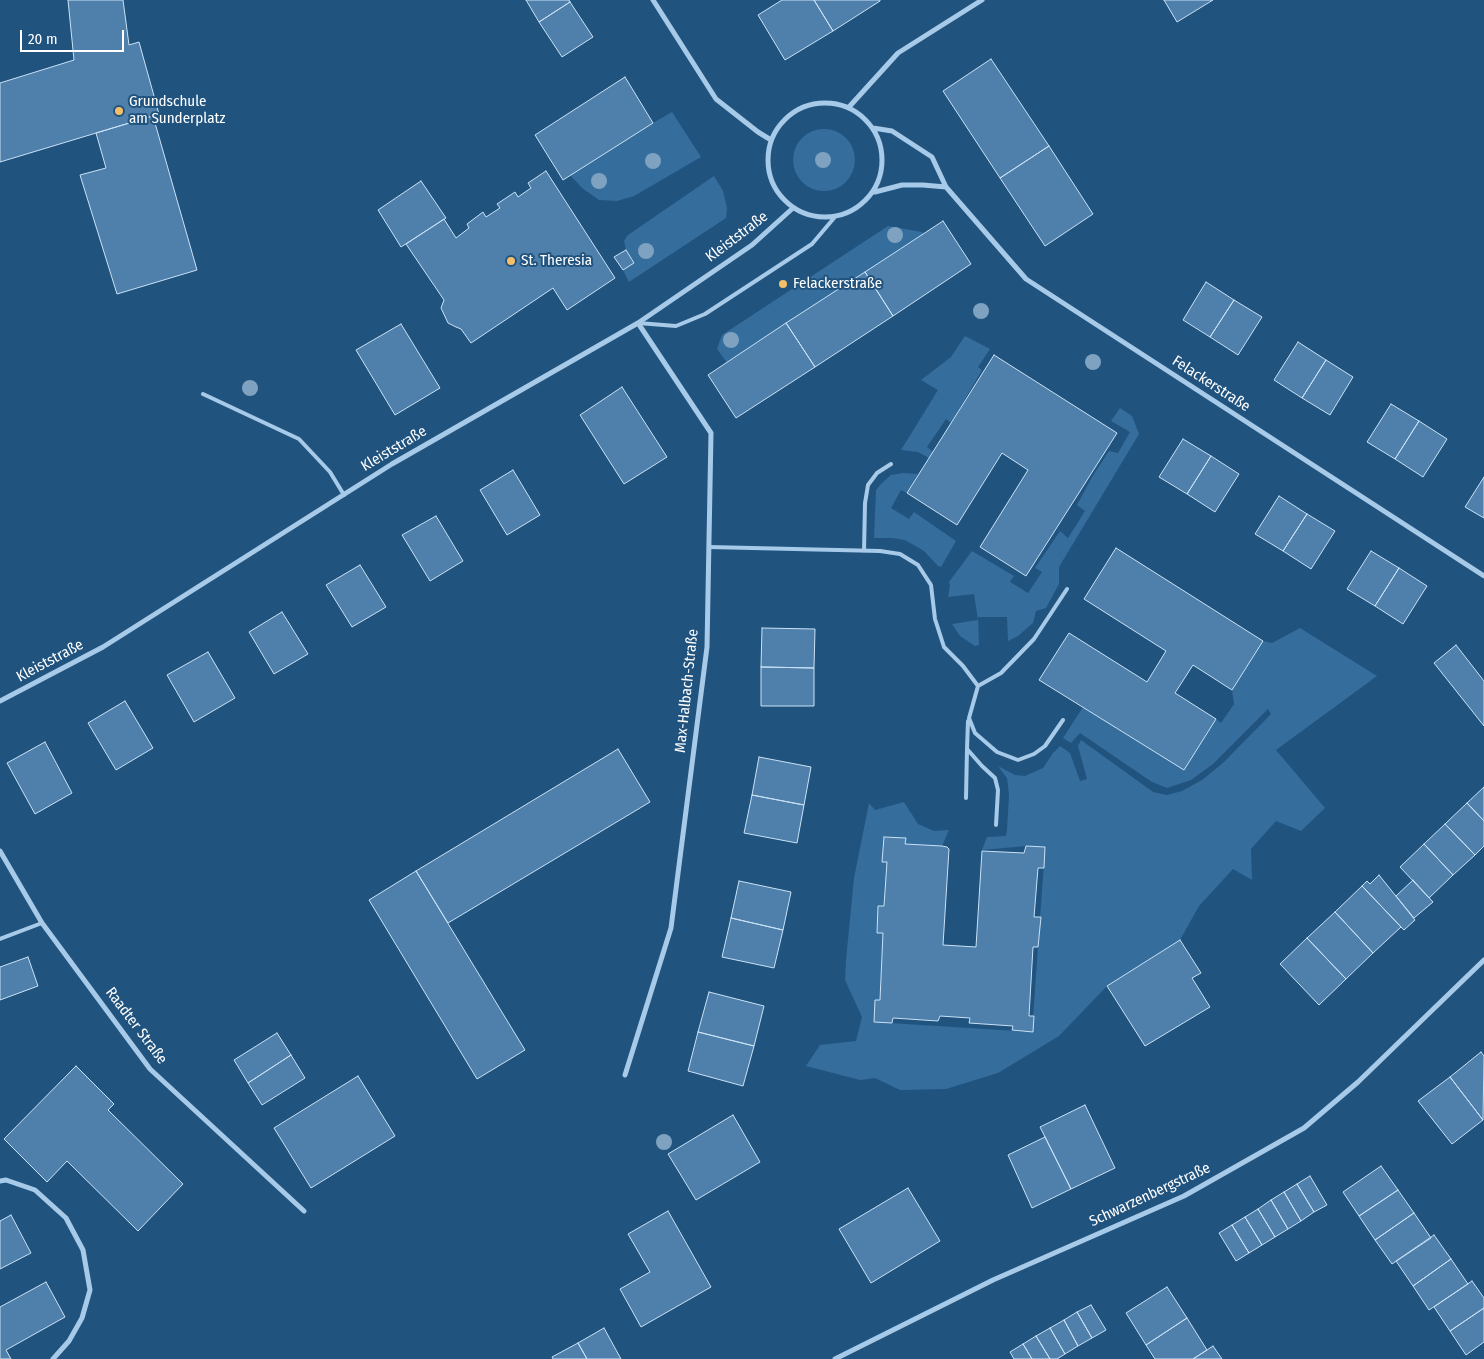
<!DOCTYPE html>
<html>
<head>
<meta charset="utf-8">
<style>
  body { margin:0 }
  #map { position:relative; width:1484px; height:1359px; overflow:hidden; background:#21537f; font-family:"Fira Sans Condensed",sans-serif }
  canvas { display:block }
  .scale { position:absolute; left:20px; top:30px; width:104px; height:22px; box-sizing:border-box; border:2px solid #fff; border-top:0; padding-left:6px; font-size:15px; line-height:18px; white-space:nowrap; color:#fff; -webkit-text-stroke:4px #21537f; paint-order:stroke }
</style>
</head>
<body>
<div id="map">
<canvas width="1484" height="1359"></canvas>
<div class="scale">20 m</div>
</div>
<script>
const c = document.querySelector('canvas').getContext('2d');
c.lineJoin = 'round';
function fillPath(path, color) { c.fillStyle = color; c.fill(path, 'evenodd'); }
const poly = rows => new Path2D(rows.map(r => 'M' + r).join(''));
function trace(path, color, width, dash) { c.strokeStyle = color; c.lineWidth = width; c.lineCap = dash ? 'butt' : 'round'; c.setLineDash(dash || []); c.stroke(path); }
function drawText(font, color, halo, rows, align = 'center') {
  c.font = font + ' "Fira Sans Condensed",sans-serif'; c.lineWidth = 4; c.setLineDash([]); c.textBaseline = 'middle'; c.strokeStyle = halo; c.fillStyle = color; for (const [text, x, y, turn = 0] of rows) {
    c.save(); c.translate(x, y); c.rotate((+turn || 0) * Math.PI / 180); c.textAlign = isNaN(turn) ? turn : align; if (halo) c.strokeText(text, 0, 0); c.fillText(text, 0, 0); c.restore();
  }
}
const green = poly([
  [672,112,701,157,634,196,617,201,599,200,582,188,570,175,653,123],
  '793 160a31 31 0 1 1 62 0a31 31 0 1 1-62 0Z',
  [714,176,723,191,727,208,726,218,629,282,623,270,634,263,626,250,624,241,628,235],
  [888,226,922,232,923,234,727,363,717,349,722,335],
  [965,336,990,349,978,367,982,370,951,423,946,419,927,447,933,452,929,458,918,452,901,450,938,390,921,380,951,357],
  [1120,408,1132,416,1139,434,1059,567,1059,584,1046,608,1036,611,1033,623,1018,636,1008,641,1007,617,978,617,979,645,975,646,960,636,952,624,978,620,974,594,948,597,950,586,949,582,972,551,1014,576,1010,582,1028,593,1042,572,1035,568,1060,531,1068,538,1085,511,1077,505,1092,477,1109,451,1118,453,1130,432,1111,421],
  [903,473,918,474,907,493,901,490,891,508,909,519,914,512,956,541,941,567,938,566,924,551,905,540,892,538,874,538,876,490,881,484,891,475],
  [1300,628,1377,676,1276,750,1325,808,1301,831,1276,821,1251,849,1252,880,1233,869,1199,906,1180,940,1107,986,1059,1036,998,1073,946,1089,900,1090,875,1078,860,1080,806,1066,820,1045,856,1041,862,1017,845,980,846,960,854,878,869,803,875,810,904,802,918,824,934,831,949,830,942,846,905,844,905,838,884,837,882,861,887,862,884,906,878,906,877,933,883,933,880,1000,875,1000,874,1022,1032,1032,1045,848,1026,846,982,850,987,837,1006,836,1007,830,1009,795,1007,778,998,766,1015,775,1025,776,1043,768,1053,753,1060,746,1070,753,1080,781,1087,779,1078,746,1081,740,1153,792,1167,795,1182,791,1202,780,1223,763,1271,714,1268,709,1213,764,1191,780,1167,788,1152,782,1080,733,1071,743,1063,738,1083,707,1184,770,1216,719,1221,723,1234,704,1232,690,1263,641,1272,643]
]);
const building = poly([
  [68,0,123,0,129,45,139,42,159,114,0,162,0,83,74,60,68,0],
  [526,0,569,0,570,2,539,22,526,0],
  [782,0,814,0,833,31,785,60,758,15,782,0],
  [814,0,880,0,880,1,833,31,814,0],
  [1164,0,1213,0,1177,22,1164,0],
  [570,2,593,37,562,57,539,22,570,2],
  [991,59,1049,146,1000,178,943,91,991,59],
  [625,77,653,123,563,180,535,135,625,77],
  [153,116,197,270,117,294,80,175,106,168,96,133,153,116],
  [1049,146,1093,214,1045,246,1000,178,1049,146],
  [546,171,615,278,567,310,553,288,471,343,461,329,456,327,448,323,441,308,444,300,406,244,444,219,456,238,469,228,467,224,483,212,486,217,500,208,497,204,515,192,518,197,531,188,528,183,546,171],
  [421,181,446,218,401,247,378,210,421,181],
  [943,221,971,264,893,316,865,272,943,221],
  [626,250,634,263,623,270,614,257,626,250],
  [865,272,893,316,815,367,786,323,865,272],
  [1206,282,1234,300,1210,337,1183,320,1206,282],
  [1234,300,1262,317,1238,355,1210,337,1234,300],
  [786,323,815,367,736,418,708,375,786,323],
  [401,324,440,388,395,415,356,350,401,324],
  [1298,342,1326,360,1302,398,1274,380,1298,342],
  [994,355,1117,433,1026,576,980,547,1028,470,1002,453,957,525,907,493,994,355],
  [1326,360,1353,377,1330,415,1302,398,1326,360],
  [622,387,667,457,624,484,580,415,622,387],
  [1391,404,1419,421,1395,459,1367,442,1391,404],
  [1419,421,1447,439,1423,477,1395,459,1419,421],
  [1183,439,1211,456,1187,494,1159,477,1183,439],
  [1211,456,1239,474,1215,512,1187,494,1211,456],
  [513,470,540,515,507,535,480,490,513,470],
  [1484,477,1484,518,1465,507,1484,477],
  [1279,496,1307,514,1283,551,1255,534,1279,496],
  [1307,514,1335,531,1311,569,1283,551,1307,514],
  [436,516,463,561,430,581,402,535,436,516],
  [1116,548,1263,641,1232,690,1193,665,1175,693,1216,719,1184,770,1039,680,1069,633,1147,682,1166,651,1084,599,1116,548],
  [1371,551,1399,568,1375,606,1347,589,1371,551],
  [360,565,386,607,352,627,326,585,360,565],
  [1399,568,1427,586,1403,624,1375,606,1399,568],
  [282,612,308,654,274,674,249,632,282,612],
  [762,628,815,629,814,668,761,667,762,628],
  [1456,645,1484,681,1484,726,1434,663,1456,645],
  [208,652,235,698,194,722,167,675,208,652],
  [761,667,814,668,814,706,761,706,761,667],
  [125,701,153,748,116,770,88,723,125,701],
  [45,742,72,793,35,814,7,763,45,742],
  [618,749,650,802,448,923,416,871,618,749],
  [759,757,811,767,804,805,752,795,759,757],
  [1484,787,1484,821,1467,803,1484,787],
  [752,795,804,805,797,843,744,833,752,795],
  [1467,803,1484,821,1484,846,1475,855,1445,824,1467,803],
  [1445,824,1475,855,1453,875,1424,844,1445,824],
  [884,837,906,838,905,844,942,846,947,847,949,849,943,945,976,947,982,851,1024,853,1026,846,1045,847,1044,868,1038,868,1034,917,1041,917,1038,947,1033,947,1029,1016,1034,1016,1033,1032,1012,1030,1013,1026,969,1023,970,1018,940,1016,938,1021,893,1018,892,1023,874,1022,875,1000,880,1000,883,933,877,933,878,906,884,906,887,862,882,862,884,837],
  [1424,844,1453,875,1429,898,1400,867,1424,844],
  [416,871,525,1050,477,1079,369,900,416,871],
  [1379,875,1415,920,1404,930,1362,886,1367,881,1370,884,1379,875],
  [1413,880,1433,902,1414,918,1396,896,1413,880],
  [739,881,791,892,783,930,731,918,739,881],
  [1362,886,1401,927,1373,953,1335,912,1362,886],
  [1335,912,1373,953,1346,979,1307,938,1335,912],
  [731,918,783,930,774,968,722,957,731,918],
  [1307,938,1346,979,1319,1005,1280,964,1307,938],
  [1180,940,1201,973,1192,978,1210,1007,1145,1046,1107,986,1180,940],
  [28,957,38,986,0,1000,0,967,28,957],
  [709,992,764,1006,754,1046,698,1032,709,992],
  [698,1032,754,1046,743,1086,688,1071,698,1032],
  [277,1033,291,1055,248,1083,234,1060,277,1033],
  [1481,1052,1484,1056,1483,1120,1450,1077,1481,1052],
  [291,1055,305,1078,262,1105,248,1083,291,1055],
  [76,1066,114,1104,108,1110,183,1184,138,1231,67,1161,47,1182,4,1139,76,1066],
  [358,1076,395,1136,311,1188,274,1128,358,1076],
  [1450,1077,1483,1120,1452,1144,1418,1101,1450,1077],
  [1085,1105,1115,1168,1071,1189,1040,1127,1085,1105],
  [733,1115,760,1162,696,1200,668,1154,733,1115],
  [1045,1137,1071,1189,1032,1208,1008,1155,1045,1137],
  [1381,1166,1398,1190,1359,1216,1343,1192,1381,1166],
  [1310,1176,1327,1205,1314,1212,1297,1184,1310,1176],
  [1297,1184,1314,1212,1301,1221,1284,1192,1297,1184],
  [908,1188,940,1241,871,1283,839,1229,908,1188],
  [1398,1190,1414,1213,1375,1240,1359,1216,1398,1190],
  [1284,1192,1301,1221,1288,1229,1271,1200,1284,1192],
  [1271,1200,1288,1229,1275,1237,1258,1209,1271,1200],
  [1258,1209,1275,1237,1262,1245,1245,1217,1258,1209],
  [668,1211,711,1287,641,1327,620,1289,650,1272,628,1234,668,1211],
  [1414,1213,1431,1238,1392,1264,1375,1240,1414,1213],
  [11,1215,31,1253,0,1269,0,1221,11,1215],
  [1245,1217,1262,1245,1249,1253,1232,1225,1245,1217],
  [1232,1225,1249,1253,1236,1261,1219,1233,1232,1225],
  [1434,1235,1451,1259,1413,1286,1396,1261,1434,1235],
  [1451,1259,1468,1284,1429,1310,1413,1286,1451,1259],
  [1472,1281,1484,1298,1484,1308,1450,1331,1434,1307,1472,1281],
  [46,1282,65,1317,6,1350,11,1359,0,1359,0,1307,46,1282],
  [1167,1287,1187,1318,1146,1345,1126,1313,1167,1287],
  [1091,1305,1106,1330,1092,1338,1077,1312,1091,1305],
  [1484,1308,1484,1342,1466,1355,1450,1331,1484,1308],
  [1077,1312,1092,1338,1078,1346,1064,1320,1077,1312],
  [1187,1318,1207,1350,1193,1359,1155,1359,1146,1345,1187,1318],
  [1064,1320,1078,1346,1065,1354,1050,1328,1064,1320],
  [604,1328,621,1359,587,1359,578,1343,604,1328],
  [1050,1328,1065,1354,1057,1359,1050,1359,1036,1336,1050,1328],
  [1036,1336,1050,1359,1032,1359,1023,1344,1036,1336],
  [578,1343,587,1359,553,1359,552,1357,578,1343],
  [1023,1344,1032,1359,1014,1359,1010,1352,1023,1344],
  [1213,1346,1222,1359,1193,1359,1207,1350,1213,1346]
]);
const service = poly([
  [638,323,676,326,705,314,812,244,834,218],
  [203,394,299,439,330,472,344,495],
  [709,547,880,551,900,554,918,565,931,585,935,619,944,647,963,666,978,686],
  [864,551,865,503,868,485,877,473,891,464],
  [1063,720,1045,746,1034,754,1018,760,997,752,975,733,969,718,978,686,1001,673,1034,639,1067,589],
  [968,721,967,749,982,766,995,778,998,790,996,825],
  [966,798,967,749],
  [0,939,42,923]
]);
const minor = poly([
  [653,0,716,99,758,132,771,140],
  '768 160a57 57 0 1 1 114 0a57 57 0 1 1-114 0Z',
  [849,107,898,53,982,0],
  [873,128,892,131,932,157,946,187,1026,279,1484,576],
  [875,192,902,185,923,185,946,187],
  [0,701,103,647,392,464,638,323,752,245,793,208],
  [0,851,42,923,150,1069,304,1211],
  [625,1075,671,928,707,647,711,433,638,323],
  [0,1181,6,1180,35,1190,66,1218,83,1250,90,1290,82,1318,69,1341,53,1359],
  [835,1359,993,1280,1184,1196,1304,1128,1358,1082,1484,960]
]);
const trees = [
  [823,160],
  [653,161],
  [599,181],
  [895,235],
  [646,251],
  [981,311],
  [731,340],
  [1093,362],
  [250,388],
  [664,1142]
];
const markers = [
  [119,111,5,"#f4be68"],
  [511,261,5,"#f4be68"],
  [783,284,5,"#f4be68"]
];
const poiNames = [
  ["Grundschule",129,102],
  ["am Sunderplatz",129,119],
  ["St. Theresia",521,261],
  ["Felackerstraße",793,284]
];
const streetNames = [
  ["Kleiststraße",737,237,-37],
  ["Felackerstraße",1211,384,33],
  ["Kleiststraße",394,449,-31],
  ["Kleiststraße",50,661,-28],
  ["Max-Halbach-Straße",687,691,-84],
  ["Raadter Straße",136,1026,53],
  ["Schwarzenbergstraße",1150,1195,-25]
];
fillPath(green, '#356d9d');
fillPath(building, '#4e80ab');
trace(building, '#cae2f6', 1);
trace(service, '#a6cae7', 4);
trace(minor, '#a6cae7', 5);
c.fillStyle = '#7ea2c0';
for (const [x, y] of trees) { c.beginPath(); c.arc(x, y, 8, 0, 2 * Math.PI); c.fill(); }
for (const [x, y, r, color] of markers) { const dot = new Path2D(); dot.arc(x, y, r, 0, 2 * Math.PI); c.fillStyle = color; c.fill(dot); trace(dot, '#21537f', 2); }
drawText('15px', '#fff', '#21537f', poiNames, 'left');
drawText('15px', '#fff', '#21537f', streetNames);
</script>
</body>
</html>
